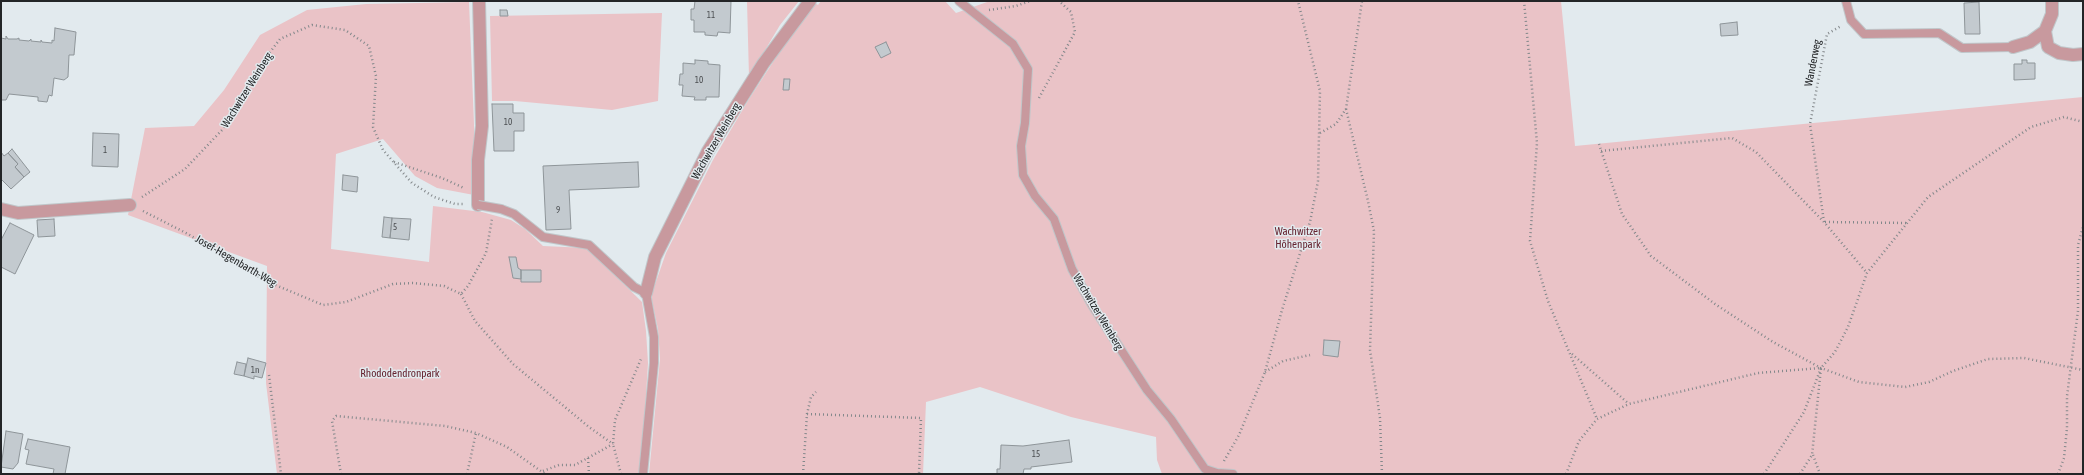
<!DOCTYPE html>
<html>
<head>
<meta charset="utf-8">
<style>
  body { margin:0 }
  #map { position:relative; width:2084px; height:475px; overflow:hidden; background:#e2eaee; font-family:"Asap Condensed",sans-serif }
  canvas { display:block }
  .frame { position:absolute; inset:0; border:2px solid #232527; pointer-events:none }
</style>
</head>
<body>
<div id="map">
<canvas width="2084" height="475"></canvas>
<div class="frame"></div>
</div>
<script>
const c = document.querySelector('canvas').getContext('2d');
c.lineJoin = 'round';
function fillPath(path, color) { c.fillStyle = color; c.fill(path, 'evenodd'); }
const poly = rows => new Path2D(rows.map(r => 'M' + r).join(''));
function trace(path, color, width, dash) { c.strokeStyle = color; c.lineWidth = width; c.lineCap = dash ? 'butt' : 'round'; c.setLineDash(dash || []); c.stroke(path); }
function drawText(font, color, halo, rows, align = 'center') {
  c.font = font + ' "Asap Condensed",sans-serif'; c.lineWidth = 3; c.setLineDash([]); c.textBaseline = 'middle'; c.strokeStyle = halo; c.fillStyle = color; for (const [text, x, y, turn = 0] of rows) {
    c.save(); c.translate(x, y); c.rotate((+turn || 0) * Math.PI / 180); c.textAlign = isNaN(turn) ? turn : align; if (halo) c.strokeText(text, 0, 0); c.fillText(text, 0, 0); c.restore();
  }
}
const green = poly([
  [747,1,799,1,780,25,749,77],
  [821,1,945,1,956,13,990,1,1561,1,1575,146,2083,97,2083,474,1162,474,1157,460,1156,437,1071,417,980,387,926,402,923,474,649,474,660,359,658,329,651,296,666,253,713,160,749,99,792,33,815,3,818,5],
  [469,2,474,124,474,195,437,188,415,176,383,139,336,154,331,249,429,262,433,206,482,212,511,220,525,229,543,246,587,248,642,302,646,331,648,363,643,443,639,474,277,474,266,383,267,266,128,215,145,128,194,126,224,90,260,35,307,10,366,4],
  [662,13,658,101,612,110,515,101,492,101,490,16]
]);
const building = poly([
  [695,1,731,1,730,33,718,32,717,36,705,35,705,32,694,32,694,20,691,20,691,9,694,9,695,1],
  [1979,2,1980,34,1965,34,1964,3,1979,2],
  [500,10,507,10,508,16,500,16,500,10],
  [1737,22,1738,35,1721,36,1720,24,1737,22],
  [55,28,76,32,74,55,69,55,68,77,64,80,54,78,52,96,49,95,47,102,38,101,38,97,9,94,6,100,1,100,1,38,6,39,6,36,8,39,17,39,19,38,19,40,29,41,31,39,31,41,41,42,41,40,42,42,52,43,52,40,54,41,55,28],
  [886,42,891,53,881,58,875,47,886,42],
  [695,60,708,61,708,64,720,65,719,97,706,97,706,100,694,100,695,97,682,96,683,85,679,85,680,74,683,74,683,63,695,64,695,60],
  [2022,60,2027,60,2027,63,2035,63,2035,79,2014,80,2014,64,2022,64,2022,60],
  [784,79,790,79,789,90,783,90,784,79],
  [492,104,513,104,513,113,524,113,524,131,514,131,514,151,494,151,492,104],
  [93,133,119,134,118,167,92,166,93,133],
  [12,149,30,172,24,177,15,167,18,164,8,153,12,149],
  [1,152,4,156,8,153,18,164,15,167,24,177,11,189,1,179,1,152],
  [638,162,639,187,569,190,571,229,546,230,543,166,638,162],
  [343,175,358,177,357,192,342,190,343,175],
  [384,217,392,218,390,238,382,237,384,217],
  [392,218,411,219,409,240,390,238,392,218],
  [54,219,55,236,38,237,37,220,54,219],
  [10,223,34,235,15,274,1,267,1,240,10,223],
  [509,257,516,257,518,268,521,270,521,279,513,278,509,257],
  [521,270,541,270,541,282,521,282,521,270],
  [1324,340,1340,341,1338,357,1323,355,1324,340],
  [248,358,266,363,262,378,254,376,254,379,244,376,248,358],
  [237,362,246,364,244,376,234,374,237,362],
  [6,431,23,434,18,463,13,469,1,467,6,431],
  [28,439,70,447,65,474,53,474,54,469,26,464,29,450,25,449,28,439],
  [1069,440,1072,462,1031,467,1031,469,1024,469,1023,474,997,474,997,469,1000,469,1001,445,1023,446,1069,440]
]);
const path = poly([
  [1524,1,1537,143,1530,241,1548,301,1597,419],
  [989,10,1016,6,1030,1],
  [1039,98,1075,32,1071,12,1059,1],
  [1346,109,1368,201,1374,231,1370,350,1380,418,1382,474],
  [1320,133,1336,124,1346,109,1362,1],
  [1599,144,1622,214,1651,256,1715,304,1773,342,1821,368],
  [1601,151,1732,138,1756,152,1824,222,1867,273],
  [394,162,442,178,464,188],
  [142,197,185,169,223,129,261,64,280,39,312,25,345,30,369,46,376,76,373,127,383,150,412,183,434,197,455,204,464,204],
  [143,211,188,234,266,281,323,305,346,302,393,284,413,283,444,286,461,294,468,286,486,253,492,219],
  [1824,222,1810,124,1827,34,1841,26],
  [1825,222,1908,223],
  [461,294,475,321,513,364,589,427,613,444],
  [1572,354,1629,404],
  [1265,372,1283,361,1310,355],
  [269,375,281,474],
  [807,414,921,418,919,474],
  [1813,455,1820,474],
  [588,458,589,474],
  [1224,461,1239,435,1265,372,1282,310,1310,222,1318,181,1320,91,1298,1],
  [543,471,559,465,575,465,613,444],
  [341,474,332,421,336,416,445,426,476,433,507,447,545,474],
  [467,474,476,433],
  [621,474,613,444,615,420,641,359],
  [803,474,807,414,811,397,816,392],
  [1566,474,1579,441,1597,419,1629,404,1758,373,1820,368],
  [1764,474,1804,412,1821,368,1859,382,1905,387,1929,382,1953,371,1988,359,2024,358,2083,370],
  [1800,474,1812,455,1821,368,1835,352,1848,327,1867,273,1928,197,2031,127,2064,117,2083,122],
  [2058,474,2064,458,2067,428,2067,396,2078,311,2078,245,2083,227]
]);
const service = poly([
  [959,1,1013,44,1028,69,1025,123,1021,146,1023,175,1035,196,1054,219,1072,269,1092,305,1147,390,1171,419,1205,469,1217,473,1233,474],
  [1846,1,1851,20,1864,34,1939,33,1962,48,2013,47],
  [501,209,514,214,543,237,589,245,634,287,646,293,654,337,654,363,643,474]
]);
const minor = poly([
  [2045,31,2048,47,2059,53,2073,55,2083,54],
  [2013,47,2030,42,2045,31,2052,14,2052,1],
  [478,205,478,160,482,126,479,1],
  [1,209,18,213,130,205],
  [646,293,655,257,708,151,763,64,810,1]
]);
const serviceBridge = poly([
  [478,205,501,209]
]);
const numberNames = [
  ["11",711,15],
  ["10",699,80],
  ["10",508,122],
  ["1",105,150],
  ["9",558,210],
  ["5",395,227],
  ["1n",255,370],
  ["15",1036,454]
];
const streetNames = [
  ["Wanderweg",1813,63,-79],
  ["Wachwitzer Weinberg",247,90,-58],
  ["Wachwitzer Weinberg",716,141,-60],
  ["Josef-Hegenbarth-Weg",236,261,30],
  ["Wachwitzer Weinberg",1098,312,59]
];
const parkNames = [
  ["Wachwitzer",1298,232],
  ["Höhenpark",1298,245],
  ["Rhododendronpark",400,374]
];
fillPath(green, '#eac3c7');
fillPath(building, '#c3cacf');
trace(building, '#8e9599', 1);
trace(service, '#c0c7ca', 10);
trace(minor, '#c0c7ca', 14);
trace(path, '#83888b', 2.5, [1, 3]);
trace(service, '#c8999e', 8);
trace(minor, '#c8999e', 12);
trace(serviceBridge, '#c0c7ca', 10, []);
trace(serviceBridge, '#c8999e', 8);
drawText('9px', '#4b4e51', null, numberNames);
drawText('11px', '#232527', '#e2eaee', streetNames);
drawText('11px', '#65222f', '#e2eaee', parkNames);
</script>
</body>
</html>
